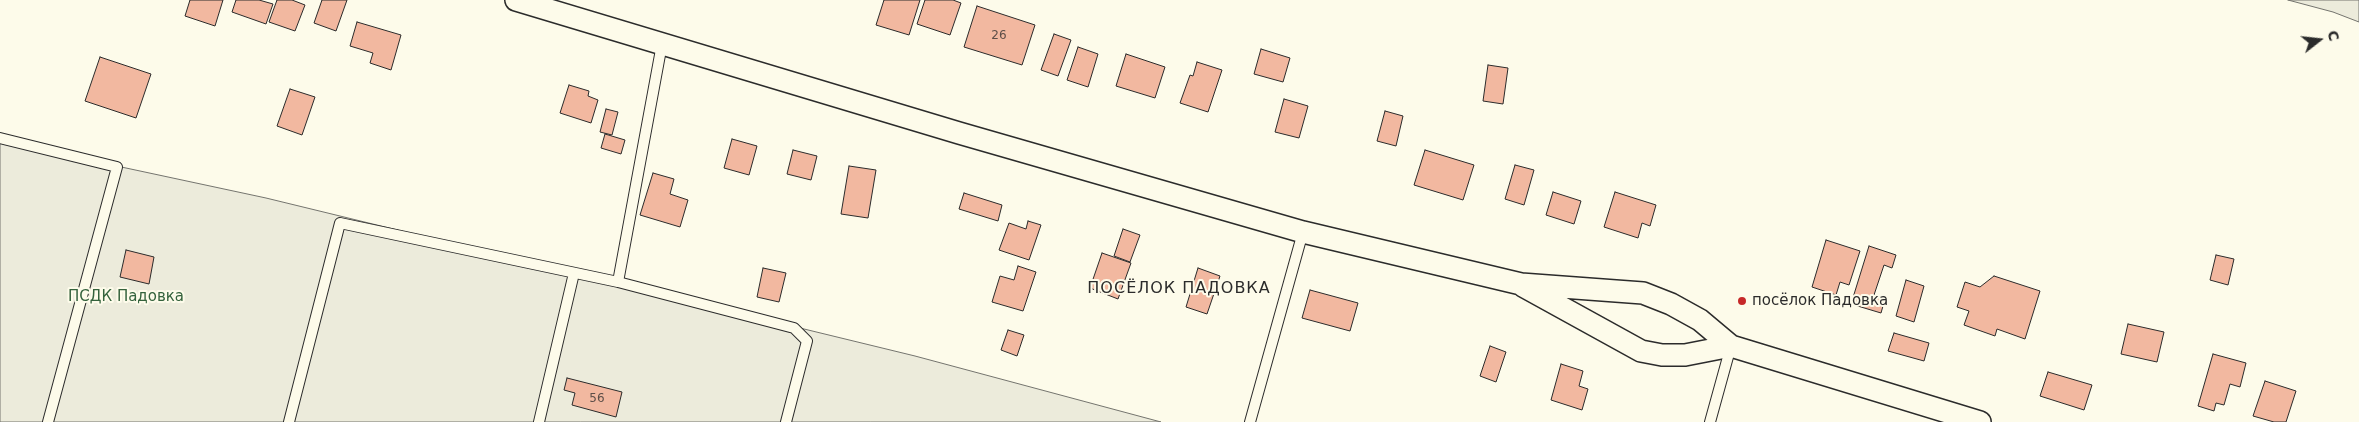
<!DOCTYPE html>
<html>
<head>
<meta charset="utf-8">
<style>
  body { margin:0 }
  #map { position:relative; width:2359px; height:422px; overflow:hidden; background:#fdfbea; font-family:"DejaVu Sans",sans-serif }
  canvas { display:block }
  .north { position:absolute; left:2294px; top:15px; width:50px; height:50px; -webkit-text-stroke:4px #fdfbea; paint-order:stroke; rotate:74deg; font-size:14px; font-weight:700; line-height:20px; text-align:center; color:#2b2b2b }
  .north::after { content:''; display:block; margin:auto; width:18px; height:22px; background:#2b2b2b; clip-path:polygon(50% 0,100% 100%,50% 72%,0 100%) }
</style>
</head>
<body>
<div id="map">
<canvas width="2359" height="422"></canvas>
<div class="north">С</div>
</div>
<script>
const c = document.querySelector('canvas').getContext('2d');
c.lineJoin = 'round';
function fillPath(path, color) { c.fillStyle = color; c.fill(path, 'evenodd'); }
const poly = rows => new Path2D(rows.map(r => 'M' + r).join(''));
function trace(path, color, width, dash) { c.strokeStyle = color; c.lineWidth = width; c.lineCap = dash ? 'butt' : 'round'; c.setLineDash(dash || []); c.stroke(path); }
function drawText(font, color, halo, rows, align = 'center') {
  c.font = font + ' "DejaVu Sans",sans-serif'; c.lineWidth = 4; c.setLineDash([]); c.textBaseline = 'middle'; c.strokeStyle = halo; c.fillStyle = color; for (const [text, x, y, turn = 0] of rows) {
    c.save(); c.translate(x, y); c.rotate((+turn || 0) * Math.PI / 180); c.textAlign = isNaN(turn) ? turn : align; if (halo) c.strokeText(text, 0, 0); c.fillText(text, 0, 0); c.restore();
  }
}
const green = poly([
  [2288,0,2359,0,2359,22,2333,12,2288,0],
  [0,141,266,198,915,356,1161,422,0,422,0,141]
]);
const building = poly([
  [190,0,223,0,215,26,185,16,190,0],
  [236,0,259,0,273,4,266,24,232,12,236,0],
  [277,0,292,0,305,5,295,31,269,22,277,0],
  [322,0,347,0,336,31,314,23,322,0],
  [884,0,920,0,909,35,876,25,884,0],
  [925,0,953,0,961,3,950,35,917,24,925,0],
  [977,6,1035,25,1022,65,964,47,977,6],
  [357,22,401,35,391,70,370,63,373,53,350,46,357,22],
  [1054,34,1071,40,1058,76,1041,70,1054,34],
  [1078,47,1098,54,1088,87,1067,80,1078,47],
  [1261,49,1290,58,1283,82,1254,74,1261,49],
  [1126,54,1165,67,1155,98,1116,86,1126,54],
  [100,57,151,74,136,118,85,101,100,57],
  [1197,62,1222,70,1208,112,1180,103,1190,75,1193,76,1197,62],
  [1488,65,1508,68,1503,104,1483,101,1488,65],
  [569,85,589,91,588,96,598,100,591,123,560,113,569,85],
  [290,89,315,97,302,135,277,126,290,89],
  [1284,99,1308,106,1299,138,1275,132,1284,99],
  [606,109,618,112,612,135,600,132,606,109],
  [1385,111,1403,116,1396,146,1377,141,1385,111],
  [605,134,625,140,621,154,601,148,605,134],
  [732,139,757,146,749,175,724,168,732,139],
  [793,150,817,156,811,180,787,174,793,150],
  [1425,150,1474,165,1463,200,1414,185,1425,150],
  [1515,165,1534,170,1524,205,1505,199,1515,165],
  [849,166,876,170,868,218,841,214,849,166],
  [653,173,674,179,670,194,688,200,680,227,640,215,653,173],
  [1553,192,1581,201,1574,224,1546,215,1553,192],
  [1615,192,1656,205,1650,226,1642,223,1638,238,1604,227,1615,192],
  [964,193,1002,205,998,221,959,209,964,193],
  [1028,221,1041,225,1029,260,999,250,1009,223,1026,229,1028,221],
  [1123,229,1140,235,1130,262,1114,256,1123,229],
  [1826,240,1860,251,1849,285,1840,282,1836,295,1812,287,1826,240],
  [1869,246,1896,255,1892,268,1884,265,1874,295,1885,299,1881,313,1851,304,1869,246],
  [126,250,154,257,149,284,120,277,126,250],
  [1102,253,1131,263,1118,299,1090,288,1102,253],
  [2216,255,2234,259,2228,285,2210,280,2216,255],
  [1018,266,1036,272,1023,311,992,302,1000,276,1014,280,1018,266],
  [763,268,786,273,779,302,757,297,763,268],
  [1198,268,1220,276,1207,314,1186,307,1198,268],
  [1994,276,2040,291,2025,339,1997,329,1995,336,1964,325,1969,311,1957,307,1965,282,1980,287,1994,276],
  [1906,280,1924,286,1914,322,1896,316,1906,280],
  [1310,290,1358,303,1350,331,1302,318,1310,290],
  [2128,324,2164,332,2157,362,2121,354,2128,324],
  [1008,330,1024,335,1017,356,1001,350,1008,330],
  [1894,333,1929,343,1924,361,1888,351,1894,333],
  [1490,346,1506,352,1496,382,1480,376,1490,346],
  [2213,354,2246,363,2240,387,2230,384,2224,405,2216,403,2214,411,2198,406,2213,354],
  [1561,364,1583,371,1579,386,1588,389,1582,410,1551,400,1561,364],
  [2048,372,2092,385,2084,410,2040,396,2048,372],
  [567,378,622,392,616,417,572,405,575,393,564,390,567,378],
  [2265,381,2296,391,2286,422,2274,422,2253,416,2265,381]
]);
const lane = poly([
  [662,44,618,282,794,328,807,341,786,422],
  [0,138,117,167,48,422],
  [289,422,340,223,618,282],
  [539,422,574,273],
  [1250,422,1303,232],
  [1710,422,1731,346]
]);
const street = poly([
  [516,0,959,133,1303,232,1521,284,1643,293,1671,304,1700,320,1731,346,1980,422],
  [1523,286,1641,351,1662,355,1685,355,1731,346]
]);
const markers = [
  [1742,301,5,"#c62828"]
];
const numberNames = [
  ["26",999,36],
  ["56",597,399]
];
const parkNames = [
  ["ПСДК Падовка",126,297]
];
const poiNames = [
  ["посёлок Падовка",1752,301]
];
const neighbourhoodNames = [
  ["ПОСЁЛОК ПАДОВКА",1179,289]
];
fillPath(green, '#ecebdb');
trace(green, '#74746e', 1);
fillPath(building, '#f2b8a0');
trace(building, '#2b2b2b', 1);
trace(lane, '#2b2b2b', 12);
trace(street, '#2b2b2b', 24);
trace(lane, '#fdfbea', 10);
trace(street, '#fdfbea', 21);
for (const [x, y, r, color] of markers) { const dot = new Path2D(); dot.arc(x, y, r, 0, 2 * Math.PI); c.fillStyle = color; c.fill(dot); trace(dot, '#fdfbea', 2); }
drawText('12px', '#5d4e48', null, numberNames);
drawText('15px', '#34623c', '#fdfbea', parkNames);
drawText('15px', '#2b2b2b', '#fdfbea', poiNames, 'left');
c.letterSpacing = '1px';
drawText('16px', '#2b2b2b', '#fdfbea', neighbourhoodNames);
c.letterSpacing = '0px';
</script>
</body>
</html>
